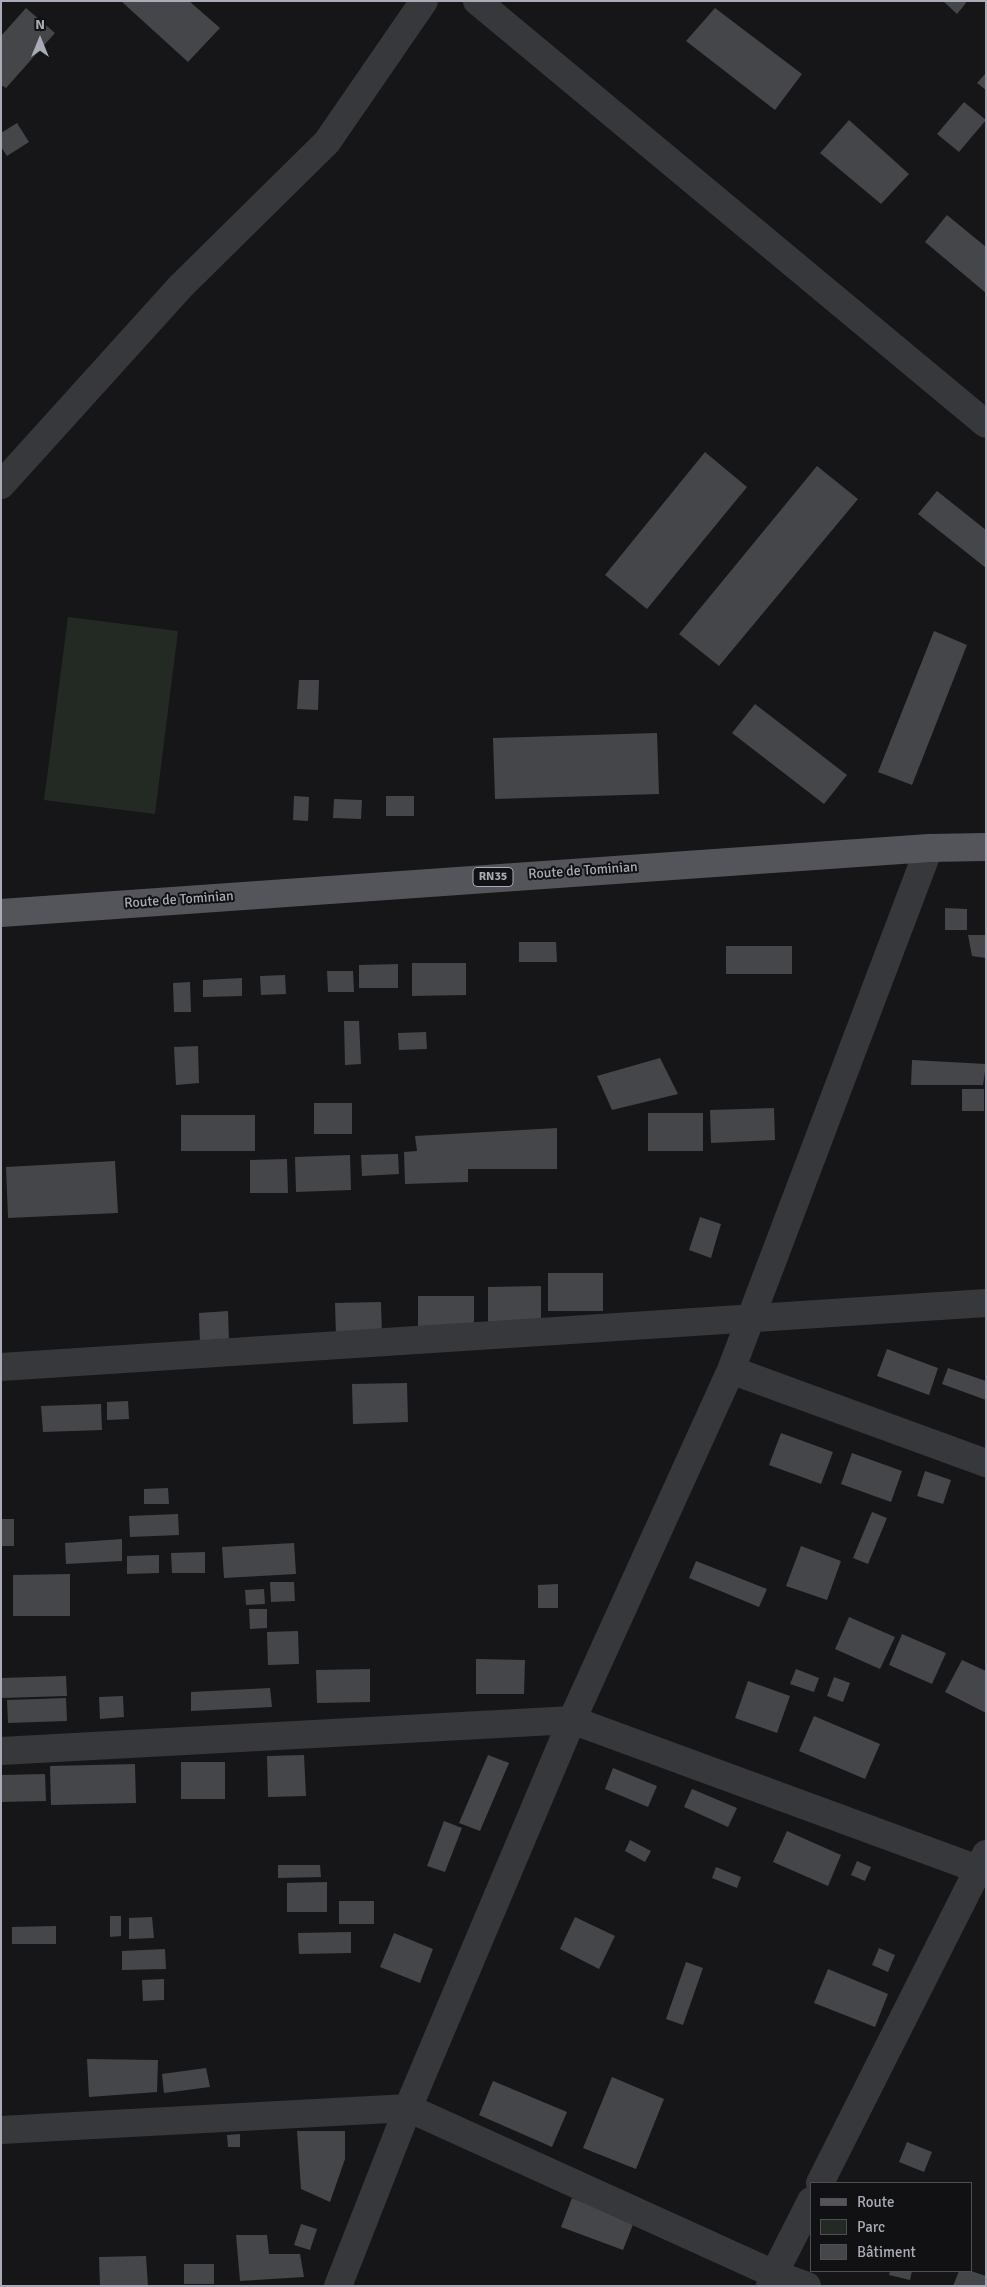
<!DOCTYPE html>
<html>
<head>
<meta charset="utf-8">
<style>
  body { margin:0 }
  #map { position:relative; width:987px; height:2287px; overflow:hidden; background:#161618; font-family:Signika,sans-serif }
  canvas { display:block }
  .frame { position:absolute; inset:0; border:2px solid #a9acb6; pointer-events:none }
  .legend { position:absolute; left:810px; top:2182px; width:162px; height:90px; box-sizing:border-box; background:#111113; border:1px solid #4e4f54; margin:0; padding:6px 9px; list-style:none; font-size:15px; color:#a9acb6 }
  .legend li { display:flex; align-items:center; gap:10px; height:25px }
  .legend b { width:25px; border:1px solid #4e4f54 }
  .north { position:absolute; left:15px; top:15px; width:50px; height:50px; -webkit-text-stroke:4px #111113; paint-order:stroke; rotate:0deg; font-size:14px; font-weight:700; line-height:20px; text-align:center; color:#a9acb6 }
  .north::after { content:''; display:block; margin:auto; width:18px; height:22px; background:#a9acb6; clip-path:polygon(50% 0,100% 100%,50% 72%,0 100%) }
</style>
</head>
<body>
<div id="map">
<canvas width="987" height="2287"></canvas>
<div class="frame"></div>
<ul class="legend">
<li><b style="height:6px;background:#54555b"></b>Route</li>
<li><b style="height:14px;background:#232a24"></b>Parc</li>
<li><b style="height:14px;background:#45464a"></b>Bâtiment</li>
</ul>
<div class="north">N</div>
</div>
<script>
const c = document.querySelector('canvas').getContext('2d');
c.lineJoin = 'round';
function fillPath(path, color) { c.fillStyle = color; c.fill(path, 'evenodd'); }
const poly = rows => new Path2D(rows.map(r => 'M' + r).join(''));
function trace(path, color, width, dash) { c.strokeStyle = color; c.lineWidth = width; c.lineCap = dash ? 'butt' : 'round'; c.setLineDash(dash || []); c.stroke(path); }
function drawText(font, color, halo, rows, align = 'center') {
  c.font = font + ' Signika,sans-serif'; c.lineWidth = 4; c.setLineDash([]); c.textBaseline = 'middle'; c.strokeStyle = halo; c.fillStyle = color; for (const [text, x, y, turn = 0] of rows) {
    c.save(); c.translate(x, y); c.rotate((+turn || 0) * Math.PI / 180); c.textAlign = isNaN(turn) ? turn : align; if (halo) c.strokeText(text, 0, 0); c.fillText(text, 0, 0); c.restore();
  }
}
const green = poly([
  [68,617,178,631,155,814,44,800]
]);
const building = poly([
  [121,1,189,1,220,28,188,62],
  [943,1,965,1,966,3,957,14],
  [26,8,55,33,6,88,1,85,1,36],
  [715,8,802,74,775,110,686,41],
  [986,73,986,90,977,83],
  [964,102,986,120,959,152,937,134],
  [849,120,909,174,881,204,820,153],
  [17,123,29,142,7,156,1,147,1,133],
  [947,215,986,247,986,293,925,242],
  [705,452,747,487,647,609,605,575],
  [817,466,858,499,719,666,679,634],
  [937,491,986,530,986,568,918,514],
  [934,631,967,645,912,785,878,772],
  [299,680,319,680,318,710,297,709],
  [755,704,847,775,824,804,732,733],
  [657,733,659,794,495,799,493,738],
  [294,796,309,797,308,821,293,820],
  [386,796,414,796,414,816,386,816],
  [334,799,362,800,361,819,333,818],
  [945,908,967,909,967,930,945,930],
  [968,935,986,935,986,958,972,956],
  [519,942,556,942,557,962,519,962],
  [726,946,792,946,792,974,726,974],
  [412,963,466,963,466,995,412,996],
  [398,964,398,988,359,988,359,965],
  [327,971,353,971,354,992,328,992],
  [285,975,286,994,261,995,260,976],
  [242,978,242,996,203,997,203,980],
  [190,982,191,1012,174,1012,173,983],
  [344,1021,359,1021,361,1064,345,1065],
  [426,1032,427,1049,399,1050,398,1033],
  [198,1046,199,1083,176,1085,174,1047],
  [660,1058,678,1094,612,1110,597,1076],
  [912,1060,986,1064,983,1085,911,1085],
  [962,1089,984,1089,984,1111,962,1111],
  [314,1103,352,1103,352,1134,314,1134],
  [774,1108,775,1140,711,1143,710,1110],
  [648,1113,703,1113,703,1151,648,1151],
  [181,1115,255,1115,255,1151,181,1151],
  [557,1128,557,1169,468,1169,468,1182,405,1184,404,1152,417,1151,415,1136],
  [398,1154,399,1174,362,1176,361,1155],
  [350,1155,351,1190,296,1192,295,1157],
  [287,1159,288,1193,250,1193,250,1160],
  [115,1161,118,1213,8,1218,6,1167],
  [700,1217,721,1224,711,1258,689,1250],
  [548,1273,603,1273,603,1311,548,1311],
  [541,1286,541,1327,488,1327,488,1287],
  [418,1296,474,1296,474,1329,418,1329],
  [381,1302,382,1336,336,1336,335,1303],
  [228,1311,229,1343,200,1345,199,1313],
  [887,1349,938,1368,929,1395,877,1376],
  [948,1368,986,1381,986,1400,942,1384],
  [407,1383,408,1422,353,1424,352,1384],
  [128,1401,129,1419,107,1420,107,1402],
  [101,1404,102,1430,43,1432,41,1406],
  [781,1433,833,1452,821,1484,769,1465],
  [852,1453,902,1471,891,1502,841,1484],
  [925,1471,951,1480,943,1504,917,1496],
  [168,1488,169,1504,144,1504,144,1489],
  [872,1512,887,1518,868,1564,853,1558],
  [178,1514,179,1535,130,1537,129,1516],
  [1,1519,14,1519,14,1546,1,1546],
  [122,1539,122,1561,66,1564,65,1543],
  [294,1543,296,1574,224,1578,222,1547],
  [801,1546,841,1561,827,1600,786,1586],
  [205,1552,205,1573,172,1573,171,1553],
  [159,1555,159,1573,127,1574,127,1556],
  [696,1561,767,1589,759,1607,689,1578],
  [70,1574,70,1616,13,1616,13,1575],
  [270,1582,294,1582,295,1601,271,1602],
  [558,1584,558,1608,538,1608,538,1585],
  [264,1589,265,1604,246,1605,245,1590],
  [249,1609,267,1609,267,1628,250,1629],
  [849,1617,895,1637,880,1669,835,1649],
  [298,1631,299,1664,268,1665,267,1632],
  [902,1634,946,1653,932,1684,889,1665],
  [476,1659,525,1660,524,1694,476,1694],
  [962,1660,986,1671,986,1713,945,1692],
  [370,1669,370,1702,317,1703,316,1670],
  [796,1669,819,1678,814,1692,790,1684],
  [66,1676,67,1696,1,1698,1,1678],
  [834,1677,850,1683,843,1702,827,1696],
  [748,1681,790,1696,777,1733,735,1718],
  [270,1688,272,1707,191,1711,191,1692],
  [123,1696,124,1717,100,1719,99,1697],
  [66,1698,67,1721,8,1723,7,1700],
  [814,1716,880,1744,865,1779,799,1751],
  [304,1755,306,1796,268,1797,267,1756],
  [488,1755,509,1763,480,1831,459,1823],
  [181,1762,225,1762,225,1799,181,1799],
  [135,1764,136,1803,51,1805,50,1766],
  [613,1768,657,1786,648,1807,605,1789],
  [45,1774,46,1801,1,1802,1,1775],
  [692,1789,737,1808,728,1827,684,1807],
  [444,1821,462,1828,445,1872,427,1866],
  [787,1831,841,1855,828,1886,773,1862],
  [630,1840,651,1851,645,1862,625,1851],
  [857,1861,871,1867,865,1881,851,1875],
  [278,1865,320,1865,321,1877,278,1878],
  [716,1867,741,1877,737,1888,712,1878],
  [327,1882,327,1912,287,1912,287,1883],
  [339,1901,374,1901,374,1924,339,1924],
  [110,1916,121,1916,121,1936,110,1937],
  [152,1917,154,1938,129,1939,129,1918],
  [575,1917,615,1936,599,1969,560,1949],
  [56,1926,56,1944,12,1944,12,1927],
  [351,1932,351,1953,299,1954,298,1933],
  [394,1933,433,1949,420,1983,380,1967],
  [879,1948,895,1955,888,1972,872,1965],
  [165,1949,166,1969,122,1970,122,1951],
  [686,1962,703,1968,683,2025,666,2019],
  [828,1969,888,1994,875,2027,814,2003],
  [164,1979,164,2000,143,2001,142,1980],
  [87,2059,158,2060,157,2092,89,2097],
  [206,2068,210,2087,164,2093,162,2074],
  [612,2077,664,2099,636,2169,583,2148],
  [493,2081,567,2112,552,2147,479,2115],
  [297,2131,345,2131,345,2159,330,2202,301,2189],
  [240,2134,240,2147,228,2147,227,2135],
  [907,2142,932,2152,924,2172,899,2162],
  [572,2198,634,2222,623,2250,561,2227],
  [301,2224,317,2229,310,2250,294,2245],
  [236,2235,267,2235,269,2254,300,2254,304,2277,240,2281],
  [146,2256,148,2286,100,2286,99,2257],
  [184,2264,214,2264,214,2284,184,2284],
  [890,2271,912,2271,910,2280,889,2275],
  [959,2271,971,2271,986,2276,986,2286,953,2286]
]);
const minor = poly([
  [477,1,986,424],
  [1,485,181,286,327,142,424,1],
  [1,1367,986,1303],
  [731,1370,986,1463],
  [1,1751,572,1720,986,1872],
  [1,2130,408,2108,774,2274,807,2286],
  [820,2183,986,1854],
  [338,2286,408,2108,572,1720,731,1370,929,848],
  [770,2286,774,2274,811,2201]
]);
const major = poly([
  [1,913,929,848,986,847]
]);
const shields = [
  [493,877,40]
];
const shieldNames = [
  ["RN35",493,877]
];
const streetNames = [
  ["Route de Tominian",583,871,-4],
  ["Route de Tominian",179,900,-4]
];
fillPath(green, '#232a24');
fillPath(building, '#45464a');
trace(minor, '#37383c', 28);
trace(major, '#54555b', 28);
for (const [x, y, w] of shields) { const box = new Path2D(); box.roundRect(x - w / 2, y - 9.5, w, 19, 4); c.fillStyle = '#111113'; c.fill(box); trace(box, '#a9acb6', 1); }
drawText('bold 12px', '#a9acb6', null, shieldNames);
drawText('14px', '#a9acb6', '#111113', streetNames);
</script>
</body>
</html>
